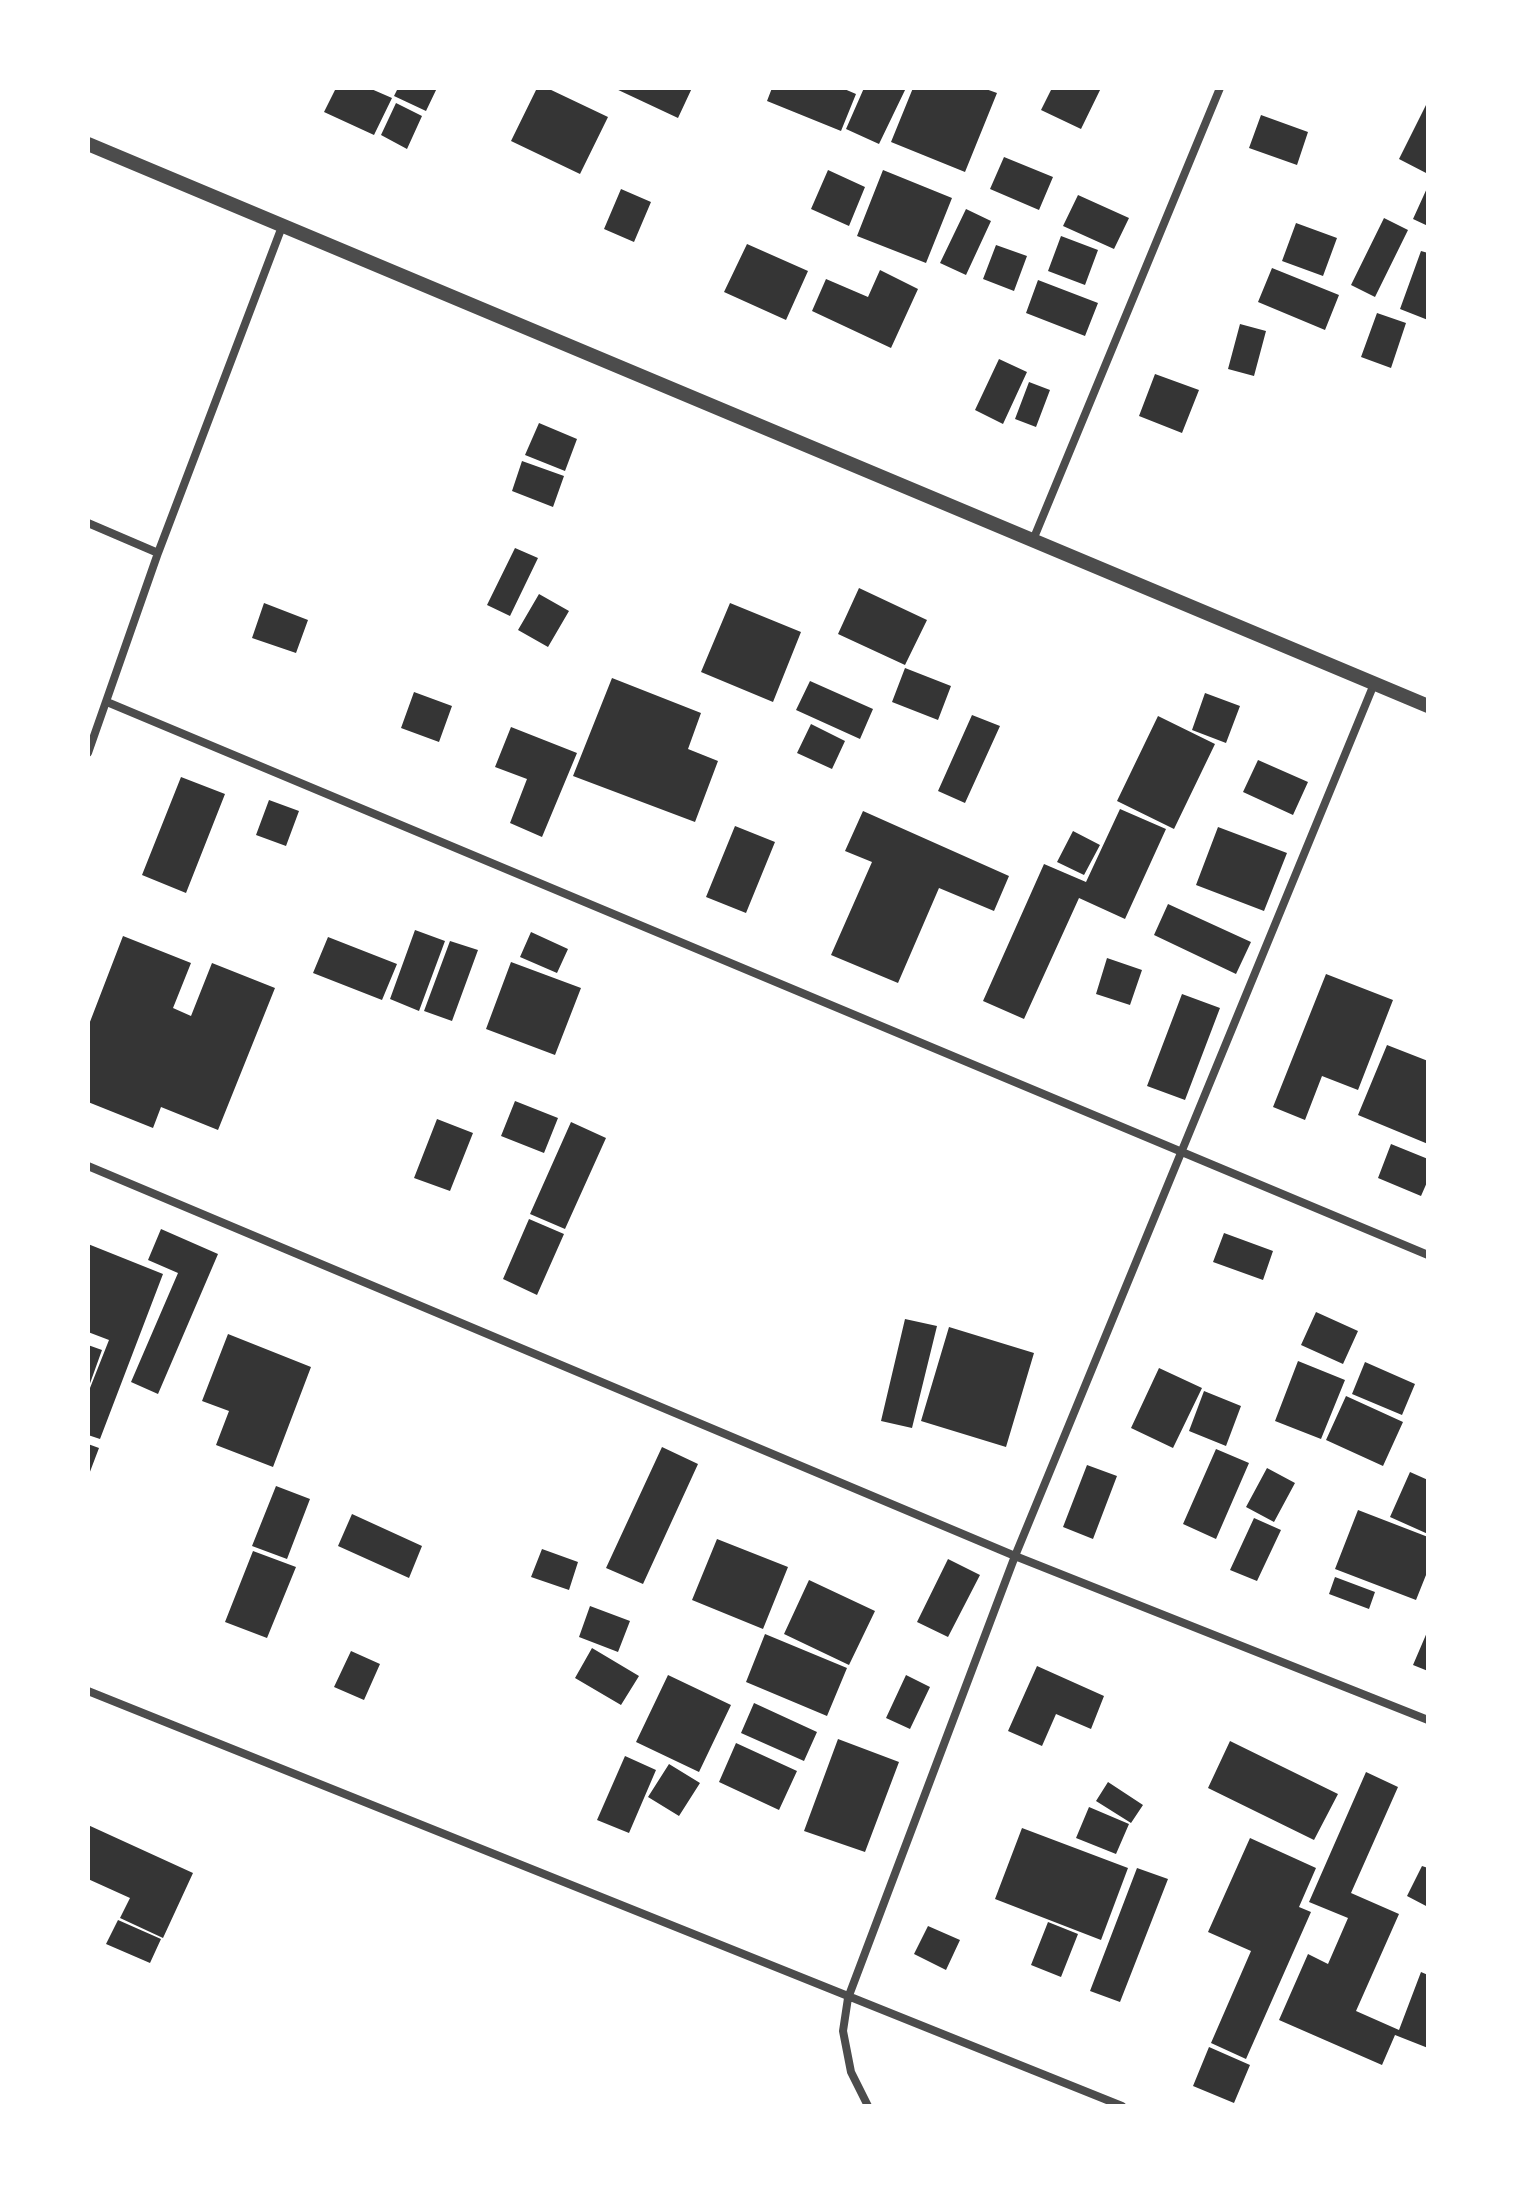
<!DOCTYPE html>
<html>
<head>
<meta charset="utf-8">
<style>
  body { margin:0 }
  #map { position:relative; width:1516px; height:2194px; overflow:hidden; background:#fff; font-family:"Titillium Web",sans-serif }
  canvas { display:block }
  .frame { position:absolute; inset:0; border:90px solid #fff; pointer-events:none }
</style>
</head>
<body>
<div id="map">
<canvas width="1516" height="2194"></canvas>
<div class="frame"></div>
</div>
<script>
const c = document.querySelector('canvas').getContext('2d');
c.lineJoin = 'round';
function fillPath(path, color) { c.fillStyle = color; c.fill(path, 'evenodd'); }
const poly = rows => new Path2D(rows.map(r => 'M' + r).join(''));
function trace(path, color, width, dash) { c.strokeStyle = color; c.lineWidth = width; c.lineCap = dash ? 'butt' : 'round'; c.setLineDash(dash || []); c.stroke(path); }
const building = poly([
  [336,88,369,88,392,98,374,135,324,112],
  [398,88,437,88,426,111,394,96],
  [537,88,547,88,608,117,580,174,511,141],
  [614,88,692,88,678,118],
  [772,88,842,88,856,94,841,131,767,101],
  [864,88,906,88,879,144,846,129],
  [913,88,983,88,997,93,965,172,891,142],
  [1052,88,1101,88,1081,129,1041,110],
  [1428,101,1428,174,1399,159],
  [396,103,422,116,407,149,381,135],
  [1261,115,1308,132,1297,165,1249,148],
  [1004,157,1053,177,1039,210,990,189],
  [828,170,865,187,849,226,811,209],
  [883,170,952,198,926,263,857,236],
  [1428,186,1428,226,1413,219],
  [621,189,651,202,634,242,604,229],
  [1078,195,1129,218,1114,249,1063,226],
  [966,209,991,221,966,275,940,263],
  [1384,218,1408,230,1375,297,1351,285],
  [1296,223,1337,238,1323,276,1282,261],
  [1061,236,1098,250,1085,285,1048,271],
  [747,244,808,271,786,320,724,292],
  [996,245,1027,256,1014,291,983,279],
  [1421,251,1428,253,1428,320,1400,309],
  [1272,268,1339,295,1325,330,1258,302],
  [880,270,918,289,891,348,812,311,826,279,868,297],
  [1038,280,1098,303,1085,336,1026,313],
  [1377,313,1406,323,1391,368,1361,357],
  [1240,324,1266,331,1254,376,1228,369],
  [999,359,1027,372,1003,424,975,410],
  [1155,374,1199,390,1182,433,1139,416],
  [1029,382,1050,390,1036,427,1015,419],
  [539,423,577,439,565,471,525,455],
  [522,461,564,476,553,507,512,491],
  [515,548,538,558,510,616,487,605],
  [859,588,927,620,905,665,838,634],
  [539,594,569,611,548,647,518,630],
  [264,603,308,620,296,653,252,638],
  [730,603,801,632,773,702,701,672],
  [905,668,951,686,938,720,892,702],
  [612,678,701,713,688,749,718,761,695,822,573,776],
  [810,681,873,709,860,739,796,710],
  [414,692,452,706,439,742,401,728],
  [1205,693,1240,706,1226,743,1192,730],
  [972,715,1000,726,965,803,938,791],
  [1158,716,1215,744,1174,829,1117,801],
  [811,724,845,741,832,769,797,753],
  [511,727,577,753,542,837,510,823,527,779,495,767],
  [1258,760,1308,782,1293,815,1243,792],
  [181,777,225,794,186,893,142,875],
  [269,800,299,811,286,846,256,835],
  [1120,809,1166,829,1125,919,1079,898,1024,1019,983,1001,1044,864,1086,882],
  [863,811,1009,876,994,911,939,888,898,983,831,955,872,862,845,851],
  [735,826,775,842,746,913,706,897],
  [1218,827,1287,853,1264,911,1196,885],
  [1073,831,1100,845,1084,875,1057,862],
  [1168,904,1251,942,1236,974,1154,935],
  [415,930,445,941,419,1011,390,999],
  [531,932,568,949,557,973,520,957],
  [123,936,191,963,173,1008,191,1016,212,963,275,988,218,1130,161,1107,153,1128,88,1102,88,1027],
  [328,937,397,964,382,1000,313,973],
  [450,941,478,950,452,1021,424,1011],
  [1107,958,1142,970,1130,1005,1096,994],
  [511,962,581,988,555,1055,486,1029],
  [1326,974,1393,1000,1358,1090,1322,1076,1305,1120,1273,1107],
  [1182,994,1220,1008,1185,1100,1147,1086],
  [1387,1045,1428,1061,1428,1144,1358,1115],
  [515,1101,558,1118,544,1153,501,1136],
  [437,1119,473,1133,450,1191,414,1178],
  [571,1122,606,1138,565,1229,530,1214],
  [1391,1144,1428,1159,1428,1180,1421,1196,1378,1178],
  [529,1219,564,1234,537,1295,503,1279],
  [161,1229,218,1254,158,1394,131,1382,178,1273,148,1260],
  [1224,1233,1273,1251,1263,1280,1213,1262],
  [88,1244,163,1274,100,1439,88,1435,88,1393,109,1340,88,1332],
  [1316,1312,1358,1331,1343,1364,1301,1345],
  [905,1319,937,1326,912,1428,881,1421],
  [949,1327,1034,1353,1006,1447,921,1421],
  [228,1334,311,1367,273,1467,216,1445,229,1411,202,1401],
  [88,1345,102,1350,88,1389],
  [1298,1361,1345,1380,1321,1439,1275,1421],
  [1365,1362,1415,1384,1402,1415,1352,1394],
  [1159,1368,1202,1388,1173,1448,1131,1428],
  [1204,1391,1241,1406,1226,1446,1189,1431],
  [1346,1396,1403,1422,1383,1466,1326,1440],
  [88,1444,99,1448,88,1477],
  [662,1447,698,1464,643,1584,606,1568],
  [1216,1449,1249,1463,1216,1539,1183,1524],
  [1087,1465,1117,1476,1093,1539,1063,1527],
  [1267,1468,1295,1483,1274,1522,1246,1507],
  [1410,1472,1428,1480,1428,1534,1390,1517],
  [276,1486,310,1499,287,1559,252,1546],
  [1358,1510,1428,1537,1428,1570,1416,1600,1335,1569],
  [352,1514,422,1546,409,1578,338,1546],
  [1254,1518,1281,1530,1257,1581,1230,1570],
  [717,1539,788,1567,763,1629,692,1600],
  [542,1549,578,1562,569,1590,531,1577],
  [253,1551,296,1567,267,1638,225,1622],
  [948,1559,980,1575,948,1637,917,1622],
  [1335,1577,1375,1592,1369,1609,1329,1594],
  [809,1580,875,1611,849,1665,784,1634],
  [590,1606,630,1621,618,1652,579,1637],
  [1428,1630,1428,1671,1413,1665],
  [765,1634,847,1668,827,1716,746,1682],
  [592,1648,639,1676,621,1705,575,1678],
  [351,1651,380,1664,364,1700,334,1687],
  [1037,1666,1104,1696,1091,1729,1056,1714,1042,1746,1008,1731],
  [668,1675,731,1705,699,1772,636,1742],
  [906,1675,930,1687,910,1729,886,1718],
  [754,1703,817,1732,804,1761,741,1733],
  [838,1739,899,1762,865,1852,804,1831],
  [1230,1741,1338,1794,1314,1840,1208,1788],
  [736,1743,797,1771,779,1810,719,1782],
  [625,1756,656,1770,629,1833,597,1820],
  [669,1764,700,1783,679,1816,648,1797],
  [1366,1772,1398,1787,1351,1893,1399,1914,1356,2011,1399,2030,1421,1972,1428,1975,1428,2048,1395,2035,1382,2065,1279,2020,1308,1954,1328,1964,1348,1918,1309,1902],
  [1108,1782,1143,1805,1131,1823,1096,1801],
  [1089,1807,1129,1824,1116,1854,1076,1838],
  [88,1825,193,1873,163,1938,120,1918,130,1898,88,1879],
  [1022,1828,1128,1868,1101,1940,995,1899],
  [1250,1838,1316,1868,1299,1907,1311,1912,1246,2059,1211,2043,1251,1951,1208,1932],
  [1422,1866,1428,1868,1428,1907,1407,1896],
  [1137,1868,1168,1879,1120,2002,1090,1991],
  [118,1920,161,1939,150,1963,106,1944],
  [1048,1922,1078,1934,1061,1977,1031,1965],
  [928,1926,960,1940,946,1970,914,1954],
  [1209,2047,1250,2065,1234,2103,1193,2086]
]);
const minor = poly([
  [88,523,158,553],
  [1033,540,1220,88],
  [107,702,1428,1255],
  [88,753,158,553,283,224],
  [88,1166,1015,1556,1428,1720],
  [88,1691,1122,2106],
  [868,2106,851,2072,843,2031,848,1998,1015,1556,1374,684]
]);
const tertiary = poly([
  [88,144,1428,706]
]);
fillPath(building, '#353535');
trace(minor, '#4c4c4c', 8);
trace(tertiary, '#4c4c4c', 14);
</script>
</body>
</html>
